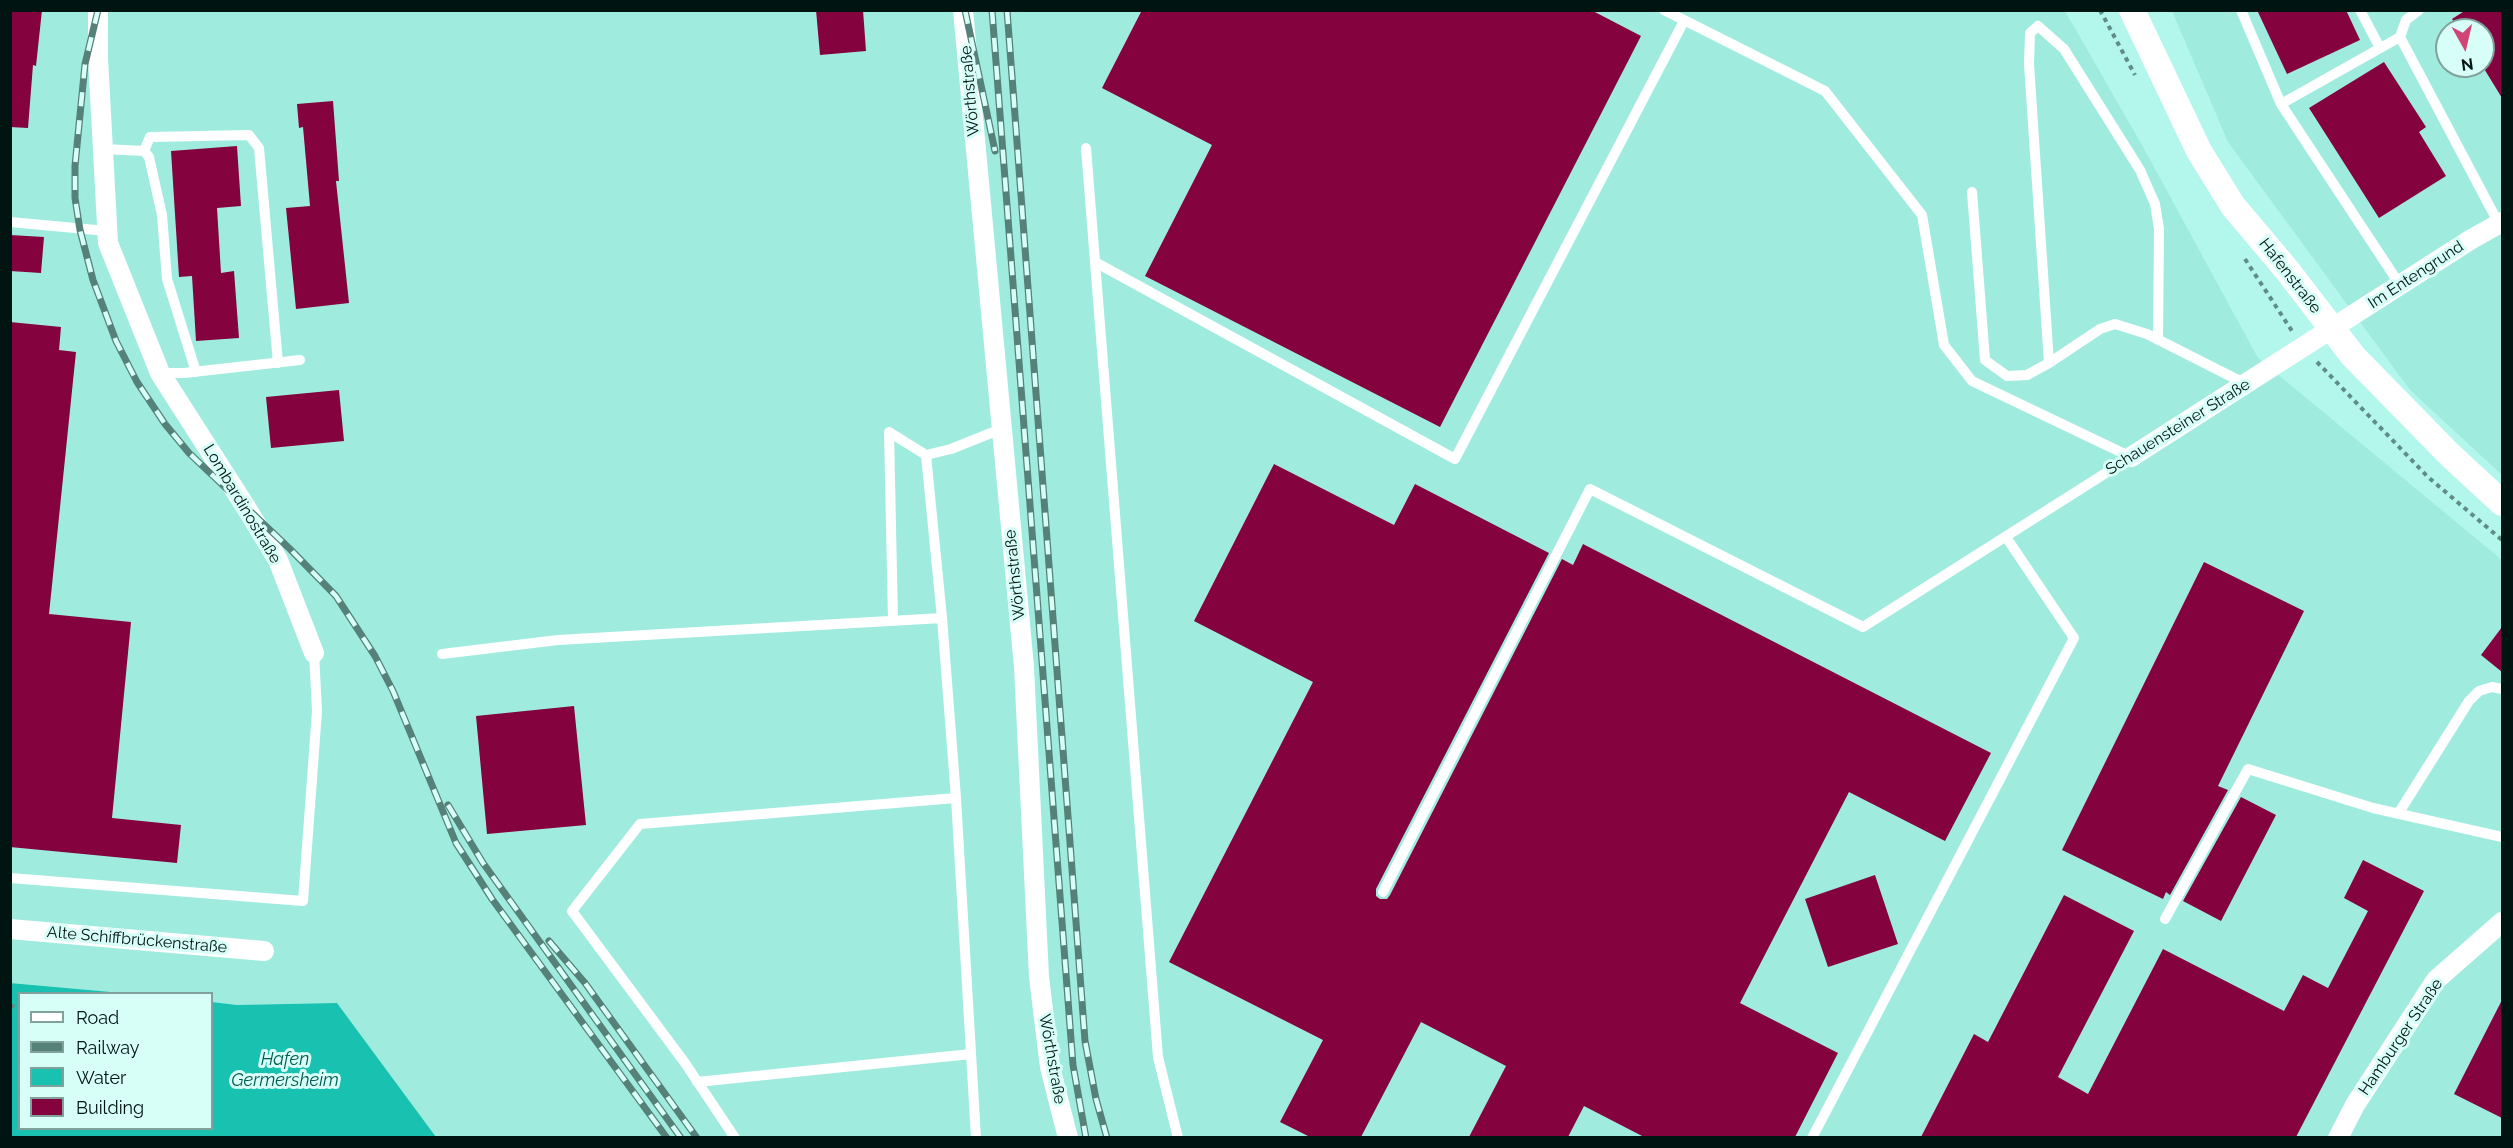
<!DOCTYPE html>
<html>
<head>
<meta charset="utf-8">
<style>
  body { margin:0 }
  #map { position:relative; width:2513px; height:1148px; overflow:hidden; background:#b3f6eb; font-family:Raleway,sans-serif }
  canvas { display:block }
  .frame { position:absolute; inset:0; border:12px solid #001511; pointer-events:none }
  .legend { position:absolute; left:18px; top:992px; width:195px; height:138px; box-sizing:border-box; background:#d7fef7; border:2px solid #81a19b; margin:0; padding:8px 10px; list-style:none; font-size:18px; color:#001511 }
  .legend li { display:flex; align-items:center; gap:12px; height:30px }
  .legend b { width:30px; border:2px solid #81a19b }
  .north { position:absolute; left:2435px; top:18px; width:60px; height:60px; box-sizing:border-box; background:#d7fef7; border:2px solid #81a19b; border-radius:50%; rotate:172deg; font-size:16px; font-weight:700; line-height:24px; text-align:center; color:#001511 }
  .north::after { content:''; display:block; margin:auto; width:21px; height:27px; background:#d14575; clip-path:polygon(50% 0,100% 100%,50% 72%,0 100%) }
</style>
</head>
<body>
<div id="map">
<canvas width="2513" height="1148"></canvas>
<div class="frame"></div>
<ul class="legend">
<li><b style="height:8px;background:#fff"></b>Road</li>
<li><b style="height:8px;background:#568179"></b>Railway</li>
<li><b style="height:16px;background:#19c1b0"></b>Water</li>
<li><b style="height:16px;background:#84023e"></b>Building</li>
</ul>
<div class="north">N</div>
</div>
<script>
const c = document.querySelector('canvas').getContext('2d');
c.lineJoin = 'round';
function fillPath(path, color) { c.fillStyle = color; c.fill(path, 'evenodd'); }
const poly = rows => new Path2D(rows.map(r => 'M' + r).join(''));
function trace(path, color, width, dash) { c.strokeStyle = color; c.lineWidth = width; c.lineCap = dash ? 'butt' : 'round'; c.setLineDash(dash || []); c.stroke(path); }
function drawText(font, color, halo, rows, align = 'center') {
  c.font = font + ' Raleway,sans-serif'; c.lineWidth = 6; c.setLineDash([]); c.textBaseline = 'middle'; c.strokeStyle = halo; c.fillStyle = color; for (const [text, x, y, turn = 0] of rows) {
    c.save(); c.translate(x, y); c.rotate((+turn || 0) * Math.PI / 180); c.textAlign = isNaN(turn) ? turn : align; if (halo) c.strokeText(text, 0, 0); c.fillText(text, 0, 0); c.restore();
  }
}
const built = poly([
  [10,11,2065,11,2142,145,2258,358,2502,560,2502,1137,436,1137,337,1003,237,1005,212,1002,212,994,122,993,11,983],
  [2172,11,2502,11,2502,475,2410,390,2228,142],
  [2447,30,2483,30,2483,66,2447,66]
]);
const water = poly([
  [10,983,122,993,20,994,20,1128,212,1128,212,1002,237,1005,337,1003,436,1137,11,1137]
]);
const building = poly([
  [10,10,42,10,36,66,33,65,28,128,10,127],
  [816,10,863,10,866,51,820,55],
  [1142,10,1591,10,1641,36,1440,427,1145,276,1212,145,1102,88],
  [2257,10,2346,10,2360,40,2287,74],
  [2466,10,2502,10,2502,98,2483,67,2483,30,2459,30,2452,19],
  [2384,62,2426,127,2419,132,2446,176,2379,218,2309,108],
  [333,101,339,181,336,181,349,303,296,309,286,208,310,206,303,127,299,128,297,104],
  [237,146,241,206,217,208,221,273,234,271,239,338,196,341,192,276,179,277,171,151],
  [10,235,44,237,41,273,10,271],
  [10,322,61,327,59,350,76,352,49,614,131,622,112,818,181,825,177,863,10,847],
  [339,390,344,441,271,448,266,397],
  [1274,464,1394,525,1415,484,1549,553,1376,889,1376,896,1380,899,1387,899,1390,895,1562,559,1573,565,1583,544,1991,753,1945,841,1849,792,1740,1003,1838,1053,1795,1137,1644,1137,1584,1106,1568,1137,1469,1137,1506,1066,1421,1022,1361,1137,1310,1137,1280,1122,1323,1040,1169,962,1313,682,1194,621],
  [2204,562,2304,611,2218,786,2228,790,2170,895,2166,892,2163,899,2062,850],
  [2502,627,2502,672,2481,655],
  [574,706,586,825,487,834,476,716],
  [2241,797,2276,815,2221,921,2183,901],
  [2363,860,2424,891,2296,1137,1921,1137,1974,1034,1988,1042,2064,895,2134,931,2058,1077,2088,1094,2163,949,2284,1011,2303,975,2328,988,2368,911,2344,898],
  [1875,875,1898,944,1828,967,1805,899],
  [2502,1000,2502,1118,2454,1094]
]);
const path = poly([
  [2100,10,2135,75],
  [2245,259,2292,331],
  [2317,362,2428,477,2502,540],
  [10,1006,20,1007]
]);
const service = poly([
  [1664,10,1825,91,1922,215,1944,345,1972,381,2131,457],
  [2241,10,2281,104],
  [2360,10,2380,48],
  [2400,37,2406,20,2419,10],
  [1086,148,1158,1057,1178,1138],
  [103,149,144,151,149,157,162,215,167,279,196,372],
  [144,151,150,137,249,135,259,148,278,363],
  [1972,192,1985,360,2007,376,2027,375,2049,363,2100,329,2115,324,2147,334,2246,384],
  [10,222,107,231],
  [1095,262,1455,459,1684,21],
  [2400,285,2281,104,2400,37,2499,224],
  [2049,363,2029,64,2030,33,2038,26,2064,49,2140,170,2155,204,2159,229,2158,340],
  [160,373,184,373,300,360],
  [889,432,893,621],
  [889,432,926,455],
  [442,654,558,640,942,618],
  [956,798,942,618,926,455,951,449,1001,429],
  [2398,814,2469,701,2479,691,2492,687,2502,689],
  [10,878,303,901,317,711,314,653],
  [1383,892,1590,489,1863,627,2131,457],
  [2165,919,2248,769,2373,808,2502,837],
  [697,1082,971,1054],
  [735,1138,685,1063,572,911,640,824,956,798,976,1138],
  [1812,1138,2074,638,2006,537]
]);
const minor = poly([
  [98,10,98,58,108,243,160,373,247,509,278,560,314,653],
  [963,10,1024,667,1039,977,1050,1067,1068,1138],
  [2131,457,2470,240,2502,222],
  [10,929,264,951],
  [2338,1138,2355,1105,2436,980,2502,922]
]);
const tertiary = poly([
  [2132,10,2199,151,2233,206,2287,270,2353,356,2450,455,2502,503]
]);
const rail = poly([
  [98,10,85,64,75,166,75,198,80,230,93,280,116,341,137,382,165,424,189,453,290,549,336,596,375,656,393,691,456,843,492,899,667,1138],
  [965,10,995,151],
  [992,10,1073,1065,1086,1138],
  [1007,10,1085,1041,1096,1099,1107,1138],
  [448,805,483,863,681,1138],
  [549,941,585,983,697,1138]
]);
const streetNames = [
  ["Wörthstraße",970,91,-95],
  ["Im Entengrund",2416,275,-33],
  ["Hafenstraße",2290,276,52],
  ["Schauensteiner Straße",2178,427,-32],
  ["Lombardinostraße",242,504,59],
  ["Wörthstraße",1015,575,-96],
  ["Alte Schiffbrückenstraße",137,940,5],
  ["Hamburger Straße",2401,1037,-56],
  ["Wörthstraße",1052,1059,80]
];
const waterNames = [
  ["Hafen",285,1060],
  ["Germersheim",285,1081]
];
fillPath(built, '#9fecdf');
fillPath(water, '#19c1b0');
fillPath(building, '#84023e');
trace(path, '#5f8c84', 4, [4.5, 4.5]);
trace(service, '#fff', 10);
trace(minor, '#fff', 20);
trace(tertiary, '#fff', 26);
trace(rail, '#568179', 7);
trace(rail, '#d7fef7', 4.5, [14]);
drawText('16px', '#001511', '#d7fef7', streetNames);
drawText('italic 18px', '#025c53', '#d7fef7', waterNames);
</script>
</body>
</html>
